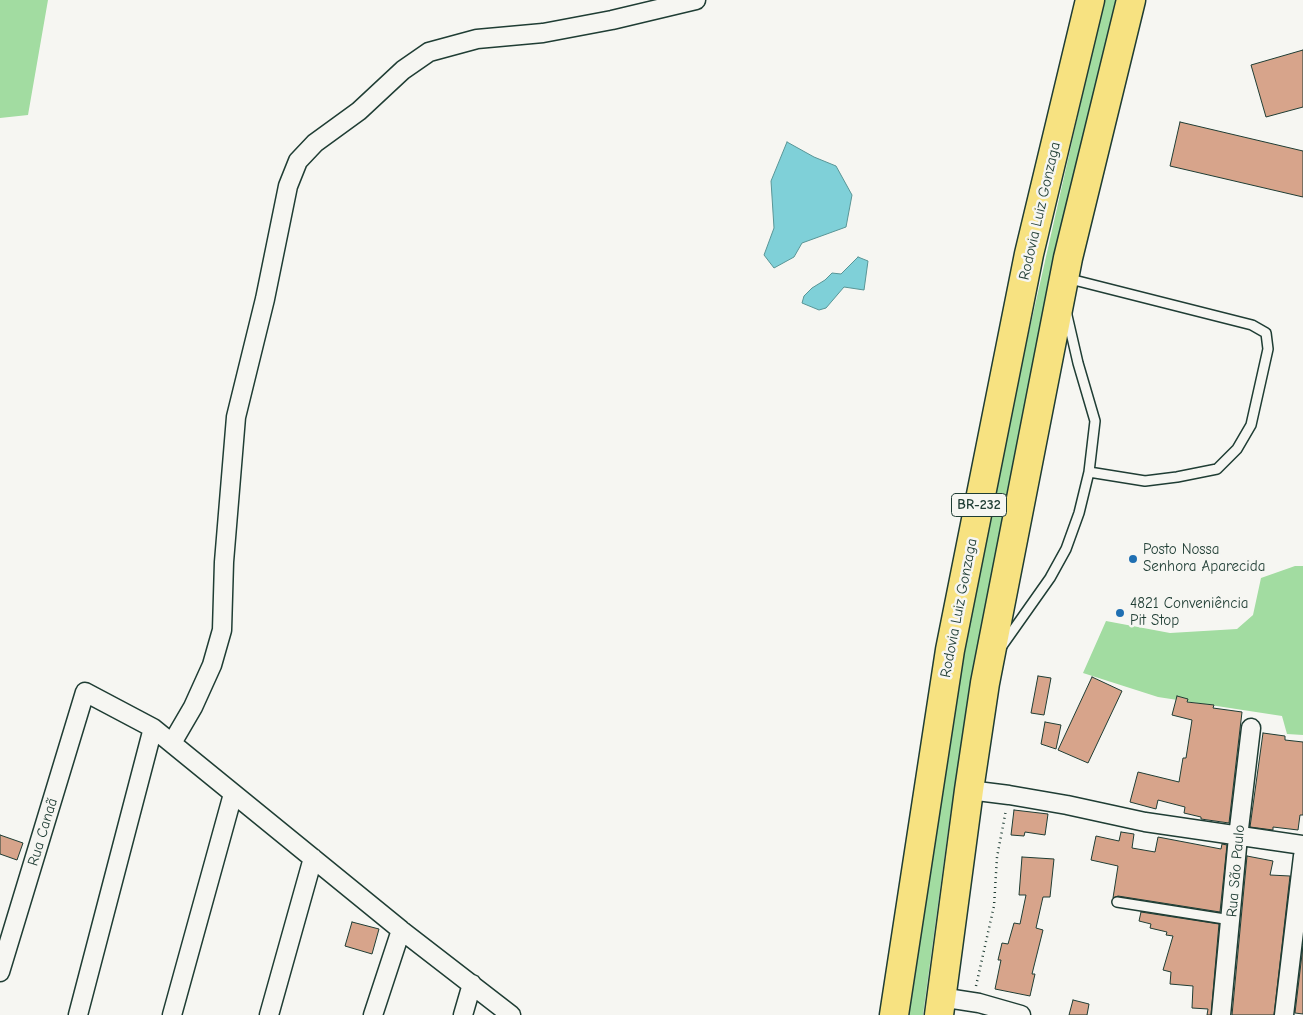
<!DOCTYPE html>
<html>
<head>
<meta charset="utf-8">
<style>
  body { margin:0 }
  canvas { display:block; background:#f6f6f2 }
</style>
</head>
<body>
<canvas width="1303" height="1015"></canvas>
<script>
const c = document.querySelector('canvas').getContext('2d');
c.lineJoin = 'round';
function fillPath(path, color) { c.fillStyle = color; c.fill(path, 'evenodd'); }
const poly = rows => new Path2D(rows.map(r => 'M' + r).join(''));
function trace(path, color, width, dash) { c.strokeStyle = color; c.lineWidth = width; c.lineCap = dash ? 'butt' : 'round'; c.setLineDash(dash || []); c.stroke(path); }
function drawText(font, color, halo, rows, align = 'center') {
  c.font = font + ' "Comic Neue",sans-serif'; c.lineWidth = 5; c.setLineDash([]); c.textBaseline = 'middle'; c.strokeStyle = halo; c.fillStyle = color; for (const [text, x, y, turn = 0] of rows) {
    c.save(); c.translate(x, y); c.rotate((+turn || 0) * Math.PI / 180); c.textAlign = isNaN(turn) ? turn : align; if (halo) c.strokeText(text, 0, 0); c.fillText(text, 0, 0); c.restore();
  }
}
const green = poly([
  [0,0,48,0,28,115,0,118],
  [1104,0,1120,0,1029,398,950,816,923,1015,906,1015,982,540],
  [1295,566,1303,566,1303,735,1287,734,1282,716,1158,697,1083,673,1106,621,1170,633,1237,629,1253,615,1261,578]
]);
const water = poly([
  [787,142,814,157,836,166,852,195,846,227,802,243,794,257,774,268,764,255,774,228,771,181,787,142],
  [858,257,868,261,864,290,844,287,826,308,819,310,802,303,804,296,812,288,825,280,832,273,841,274,858,257]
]);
const building = poly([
  [1303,50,1303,107,1266,117,1251,65,1303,50],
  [1180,122,1303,151,1303,197,1170,166,1180,122],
  [1038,676,1051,678,1044,715,1031,713,1038,676],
  [1092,677,1122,691,1088,763,1058,750,1092,677],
  [1177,696,1188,699,1187,702,1214,705,1213,708,1242,712,1229,823,1201,819,1201,817,1184,813,1185,807,1158,800,1156,809,1130,802,1138,772,1179,782,1183,758,1186,758,1192,720,1172,715,1177,696],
  [1045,722,1061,725,1056,749,1041,744,1045,722],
  [1263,733,1285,736,1285,740,1303,742,1303,815,1300,815,1298,830,1273,827,1273,830,1250,827,1263,733],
  [1014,810,1048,814,1045,835,1025,832,1024,836,1011,835,1014,810],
  [1121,832,1134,834,1132,848,1155,852,1158,837,1221,849,1222,844,1227,845,1220,912,1118,896,1113,898,1118,866,1091,860,1096,836,1119,841,1121,832],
  [0,835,23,843,17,860,0,854,0,835],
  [1247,856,1273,861,1270,875,1290,876,1274,1015,1232,1015,1247,856],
  [1022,857,1054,859,1050,897,1043,897,1036,928,1043,930,1032,974,1035,974,1030,996,995,989,1001,960,998,960,1002,943,1008,944,1014,923,1020,924,1026,895,1019,895,1022,857],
  [1141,912,1219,924,1211,1015,1207,1015,1208,1009,1192,1008,1193,986,1170,984,1171,972,1163,970,1173,936,1166,935,1167,932,1150,928,1151,924,1139,921,1141,912],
  [352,922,379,929,372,954,345,946,352,922],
  [1303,946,1303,1014,1295,1013,1303,946],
  [1073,1000,1089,1004,1087,1015,1069,1015,1073,1000]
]);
const path = poly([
  [976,986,994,906,997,857,1006,810]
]);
const lane = poly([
  [1066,278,1252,325,1266,333,1268,349,1251,425,1237,449,1217,469,1177,477,1145,481,1089,472],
  [1002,646,1050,578,1066,549,1079,513,1089,472,1095,421,1078,363,1066,311],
  [1117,902,1231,920]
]);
const street = poly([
  [172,743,193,707,212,665,222,630,224,562,236,417,265,299,288,186,298,161,315,143,359,111,403,70,429,52,477,39,543,33,612,20,696,0],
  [969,790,1009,795,1067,805,1145,822,1303,845],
  [0,972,85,692,153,728,401,930,511,1015],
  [940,997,979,1003,1021,1015],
  [78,1015,153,728],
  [172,1015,233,794],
  [269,1015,313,858],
  [373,1015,401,930],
  [463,1015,472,984],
  [1221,1015,1238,837,1251,728],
  [1284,1015,1303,856]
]);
const highway = poly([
  [894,1015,950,650,1029,254,1090,0],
  [939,1015,969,790,985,683,1068,258,1131,0]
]);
const markers = [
  [1133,559,5,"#1f6fb2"],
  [1120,613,5,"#1f6fb2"]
];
const shields = [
  [979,505,55]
];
const shieldNames = [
  ["BR-232",979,505]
];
const streetNames = [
  ["Rodovia Luiz Gonzaga",1040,211,-77],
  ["Rodovia Luiz Gonzaga",959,608,-79],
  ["Rua Canaã",43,832,-73],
  ["Rua São Paulo",1236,871,-85]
];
const poiNames = [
  ["Posto Nossa",1143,550],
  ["Senhora Aparecida",1143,567],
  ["4821 Conveniência",1130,604],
  ["Pit Stop",1130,621]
];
fillPath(green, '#a2dca1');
fillPath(water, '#7fd0d8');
trace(water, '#599596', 1);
fillPath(building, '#d7a48b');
trace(building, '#1f3d34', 1);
trace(lane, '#1f3d34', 12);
trace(street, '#1f3d34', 21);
trace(highway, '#1f3d34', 31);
trace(path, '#1f3d34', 2.5, [1, 4]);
trace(lane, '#f6f6f2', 9);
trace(street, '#f6f6f2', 18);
trace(highway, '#f7e281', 28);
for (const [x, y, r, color] of markers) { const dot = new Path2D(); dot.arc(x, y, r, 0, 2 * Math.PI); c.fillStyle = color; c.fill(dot); trace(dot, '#f6f6f2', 2); }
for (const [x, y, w] of shields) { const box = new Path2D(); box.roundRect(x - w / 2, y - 11.5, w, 23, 4); c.fillStyle = '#f6f6f2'; c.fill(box); trace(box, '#1f3d34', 1); }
drawText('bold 14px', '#1f3d34', null, shieldNames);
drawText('15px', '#1f3d34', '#f6f6f2', streetNames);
drawText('15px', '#1f3d34', '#f6f6f2', poiNames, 'left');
</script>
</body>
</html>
